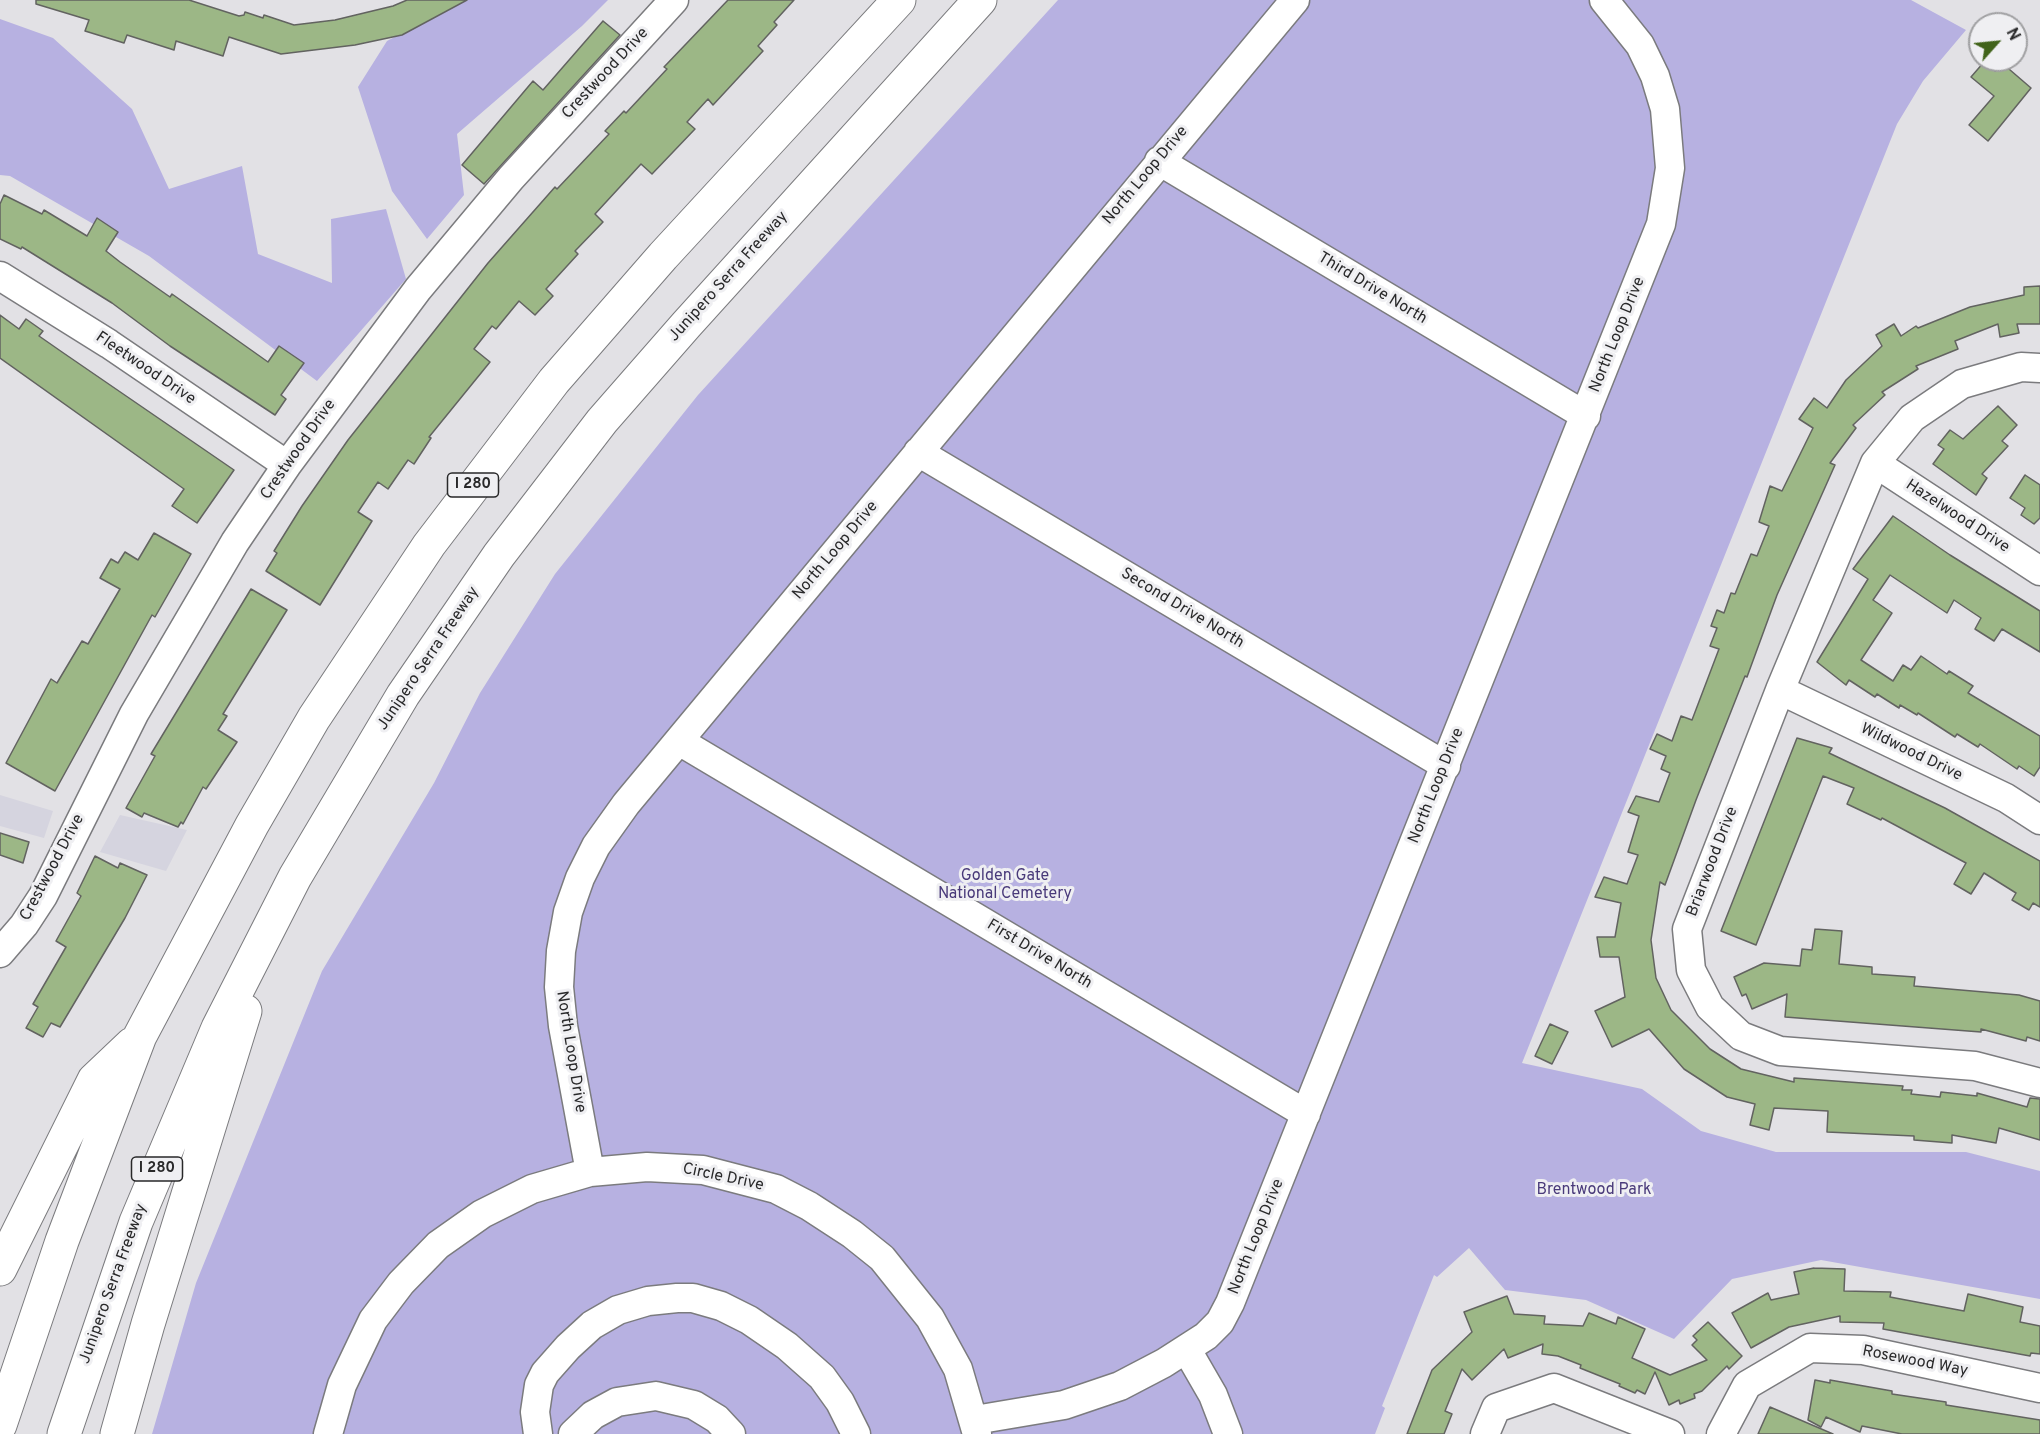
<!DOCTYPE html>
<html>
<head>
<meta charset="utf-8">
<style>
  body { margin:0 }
  #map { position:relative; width:2040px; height:1434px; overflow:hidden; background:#e2e1e5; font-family:Overpass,sans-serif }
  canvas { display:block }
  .north { position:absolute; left:1968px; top:12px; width:60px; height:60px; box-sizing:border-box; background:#efeff2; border:2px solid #a0a0a2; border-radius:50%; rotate:63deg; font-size:16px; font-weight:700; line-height:24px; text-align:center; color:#29292a }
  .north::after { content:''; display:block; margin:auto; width:21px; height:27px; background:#41631a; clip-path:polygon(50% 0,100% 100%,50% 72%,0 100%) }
</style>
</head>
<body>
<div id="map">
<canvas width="2040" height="1434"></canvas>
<div class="north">N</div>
</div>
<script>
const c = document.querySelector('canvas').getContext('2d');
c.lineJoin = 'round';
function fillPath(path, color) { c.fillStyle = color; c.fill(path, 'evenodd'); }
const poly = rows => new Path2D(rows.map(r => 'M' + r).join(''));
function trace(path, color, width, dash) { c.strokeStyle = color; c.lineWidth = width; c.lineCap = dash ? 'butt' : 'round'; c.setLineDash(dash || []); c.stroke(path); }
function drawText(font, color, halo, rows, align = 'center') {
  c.font = font + ' Overpass,sans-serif'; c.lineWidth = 6; c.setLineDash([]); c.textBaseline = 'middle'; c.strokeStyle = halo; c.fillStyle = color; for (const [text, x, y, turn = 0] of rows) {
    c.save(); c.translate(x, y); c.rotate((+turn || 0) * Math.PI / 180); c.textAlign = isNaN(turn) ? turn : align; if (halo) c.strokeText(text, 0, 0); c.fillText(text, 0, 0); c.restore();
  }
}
const built = poly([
  [0,795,53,811,44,838,0,826],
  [120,815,187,830,166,871,100,852]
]);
const green = poly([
  [464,0,608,0,582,26,457,134,464,195,427,239,392,191,358,87,387,41],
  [1058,0,1911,0,1966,30,1923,81,1897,124,1522,1063,1642,1089,1701,1131,1776,1152,1966,1152,2040,1171,2040,1299,1821,1260,1732,1279,1674,1339,1586,1300,1505,1290,1469,1248,1437,1277,1434,1275,1382,1406,1385,1408,1375,1434,152,1434,196,1283,322,971,434,783,480,693,555,574,698,395],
  [0,19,53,38,132,109,169,189,242,166,258,254,332,283,331,219,386,209,406,279,317,381,149,256,10,176,0,175]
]);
const building = poly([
  [36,0,189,0,239,16,244,15,245,12,263,18,264,15,294,25,335,20,393,6,407,0,467,0,402,35,355,45,281,54,229,37,223,56,176,41,174,50,127,35,124,43,85,31,89,20,36,4,36,0],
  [728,0,794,0,774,22,777,25,758,46,763,51,713,105,708,99,687,122,695,129,652,174,641,164,595,214,603,222,575,251,578,254,546,289,553,296,535,315,519,301,496,329,492,326,474,349,490,362,429,437,431,438,414,464,408,460,388,489,378,482,358,512,372,521,320,605,266,571,277,553,274,551,302,506,348,440,488,263,555,187,557,189,609,134,605,131,624,111,626,113,667,69,664,67,728,0],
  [603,21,620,35,484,184,462,165,533,81,543,90,603,21],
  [1984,62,1995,71,2002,63,2031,88,1988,141,1969,125,1994,96,1971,77,1984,62],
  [4,195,42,214,44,210,87,236,97,218,118,232,106,251,120,262,170,297,172,294,268,362,279,346,304,363,281,395,286,399,275,415,170,346,112,303,22,247,21,249,0,239,0,204,4,195],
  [2040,286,2040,324,2017,324,2019,333,2000,337,1998,324,1955,341,1958,349,1916,366,1918,369,1882,392,1885,395,1853,425,1856,428,1830,463,1835,465,1777,595,1747,677,1745,676,1696,800,1665,885,1660,882,1651,940,1656,978,1671,1010,1710,1049,1741,1069,1794,1082,1794,1078,1903,1086,1902,1090,1912,1090,1911,1094,1940,1097,1941,1092,1977,1096,1977,1093,2027,1107,2030,1098,2040,1099,2040,1140,1999,1128,1996,1143,1952,1135,1952,1143,1914,1140,1914,1136,1827,1132,1828,1111,1774,1108,1769,1130,1750,1125,1755,1104,1727,1097,1684,1069,1649,1029,1612,1047,1595,1011,1625,997,1619,957,1600,957,1597,937,1615,937,1621,903,1595,897,1604,877,1627,884,1638,855,1628,852,1639,816,1628,812,1636,796,1659,802,1670,773,1661,769,1666,756,1650,749,1657,734,1672,741,1681,716,1692,720,1719,649,1710,646,1717,628,1711,626,1717,610,1724,613,1731,593,1735,594,1751,554,1757,556,1769,526,1759,522,1770,486,1782,491,1813,428,1799,419,1814,398,1827,408,1846,380,1882,346,1876,335,1894,324,1901,336,1916,326,1918,328,1970,307,2024,295,2024,287,2040,286],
  [0,315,19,329,26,319,43,331,39,336,62,352,234,470,197,523,172,506,184,489,0,358,0,315],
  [1998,406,2017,425,2002,441,2008,446,1982,474,1987,478,1976,495,1933,464,1944,449,1938,445,1950,430,1963,439,1998,406],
  [2025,475,2040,485,2040,518,2034,524,2021,515,2025,508,2010,498,2025,475],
  [1893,516,1950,555,2040,611,2040,652,2002,629,1994,641,1975,629,1981,618,1954,600,1947,613,1890,575,1873,600,1892,613,1861,660,1893,681,1903,665,1911,670,1921,656,1947,674,1949,671,1973,686,1968,693,2040,736,2040,767,2034,776,2019,766,2017,769,1980,744,1978,747,1957,734,1955,737,1918,713,1917,715,1900,705,1899,708,1877,694,1875,697,1849,680,1846,685,1817,662,1868,579,1853,569,1893,516],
  [154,533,191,554,155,617,152,615,55,791,6,763,51,679,57,683,82,641,88,644,120,589,100,578,111,559,118,563,125,552,138,560,154,533],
  [251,589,287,610,223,714,227,716,218,730,237,742,206,789,203,787,183,824,181,822,178,827,144,813,142,817,126,808,155,756,151,754,251,589],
  [1797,738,1832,748,1829,753,1945,808,2040,861,2040,907,2033,903,2029,910,2012,900,2016,893,1984,873,1971,894,1954,884,1966,863,1882,818,1881,820,1847,804,1854,788,1823,776,1756,945,1721,931,1797,738],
  [0,833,29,842,23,863,0,855,0,833],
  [95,856,118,868,120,863,147,875,125,918,60,1027,51,1023,43,1037,26,1028,38,1007,33,1004,66,947,56,941,81,896,77,893,95,856],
  [1815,929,1842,931,1839,964,1872,967,1872,974,1915,977,1914,986,2019,995,2040,1001,2040,1041,2027,1037,2026,1041,1981,1029,1981,1032,1785,1017,1787,994,1752,1009,1746,994,1742,996,1734,977,1764,963,1800,966,1802,949,1812,950,1815,929],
  [1550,1024,1568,1032,1552,1064,1535,1056,1550,1024],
  [1814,1268,1845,1269,1844,1291,1891,1292,1890,1297,1964,1311,1968,1294,2023,1307,2020,1322,2040,1326,2040,1354,2031,1353,2030,1356,1883,1329,1884,1323,1840,1322,1840,1316,1789,1327,1751,1348,1732,1313,1768,1293,1771,1300,1799,1294,1794,1272,1814,1268],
  [1507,1296,1514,1314,1545,1316,1544,1324,1583,1326,1589,1313,1616,1324,1618,1317,1645,1329,1632,1358,1670,1375,1707,1360,1692,1345,1697,1340,1693,1336,1708,1322,1742,1356,1729,1369,1727,1366,1702,1391,1694,1394,1695,1398,1680,1404,1679,1400,1669,1405,1655,1372,1645,1394,1637,1390,1635,1393,1619,1386,1620,1384,1580,1368,1581,1365,1558,1356,1542,1354,1543,1344,1508,1358,1504,1349,1472,1380,1462,1369,1445,1411,1452,1414,1444,1434,1407,1434,1432,1370,1472,1332,1464,1312,1507,1296],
  [1815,1380,1830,1383,1830,1380,1892,1391,1892,1394,1946,1402,1946,1405,2040,1420,2040,1434,1902,1434,1862,1426,1860,1432,1826,1417,1821,1427,1808,1420,1815,1380],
  [1770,1407,1833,1434,1758,1434,1770,1407]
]);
const minor = poly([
  [1159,161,1586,416],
  [0,276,109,344,287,465],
  [2040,368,2021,367,1962,384,1912,418,1875,463,1780,690,1687,929,1691,970,1710,1007,1741,1036,1780,1051,1975,1066,2040,1083],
  [918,452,1446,766],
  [1875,463,2040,571],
  [1780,690,2006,798,2040,820],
  [679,741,1306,1114],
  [0,953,24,925,43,896,134,714,235,542,287,465,418,289,511,178,674,0],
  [590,1172,563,1026,559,987,561,951,568,912,580,878,596,846,626,804,1295,0],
  [1187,1350,1213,1395,1228,1434],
  [975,1420,1064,1405,1120,1386,1164,1363,1206,1336,1220,1322,1230,1303,1661,224,1670,168,1665,109,1655,76,1640,45,1604,0],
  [328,1434,342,1385,373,1320,401,1283,438,1245,482,1214,532,1189,590,1172,647,1167,703,1170,776,1189,809,1206,852,1234,882,1258,930,1318,958,1369,977,1434],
  [538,1434,535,1412,539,1385,545,1373,568,1347,592,1325,618,1310,648,1301,677,1298,693,1298,721,1306,749,1320,787,1346,822,1377,840,1402,856,1434],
  [573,1434,593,1415,617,1402,656,1396,694,1405,717,1419,731,1434],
  [1485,1434,1496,1408,1554,1388,1670,1434],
  [1721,1434,1747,1385,1810,1348,1863,1350,2040,1388]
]);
const highway = poly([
  [0,1269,94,1080,132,1044],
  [0,1425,62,1241,140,1036,252,825,314,718,429,545,554,381,663,256,899,0],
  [64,1434,136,1222,218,1028,295,877,403,695,499,555,602,421,686,325,980,0],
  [117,1434,148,1324,245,1011]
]);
const shields = [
  [473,485,51],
  [157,1169,51]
];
const shieldNames = [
  ["I 280",473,485],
  ["I 280",157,1169]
];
const streetNames = [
  ["Crestwood Drive",606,74,-47],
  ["North Loop Drive",1146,176,-50],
  ["Junipero Serra Freeway",729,277,-48],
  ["Third Drive North",1372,289,31],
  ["North Loop Drive",1618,335,-68],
  ["Fleetwood Drive",145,369,34],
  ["Crestwood Drive",299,450,-55],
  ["Hazelwood Drive",1957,517,33],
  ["North Loop Drive",836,551,-50],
  ["Second Drive North",1182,609,31],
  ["Junipero Serra Freeway",429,659,-56],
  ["Wildwood Drive",1911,753,26],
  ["North Loop Drive",1437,786,-68],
  ["Briarwood Drive",1713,862,-69],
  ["Crestwood Drive",53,868,-62],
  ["First Drive North",1039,955,31],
  ["North Loop Drive",570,1052,81],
  ["Circle Drive",723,1178,12],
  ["North Loop Drive",1257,1237,-68],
  ["Junipero Serra Freeway",114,1284,-70],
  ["Rosewood Way",1915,1362,11]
];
const parkNames = [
  ["Golden Gate",1005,877],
  ["National Cemetery",1005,895],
  ["Brentwood Park",1594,1191]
];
fillPath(built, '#d5d4df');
fillPath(green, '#b7b1e1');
fillPath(building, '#9cb786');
trace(building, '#626360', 1.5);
trace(minor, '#7b7b7e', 31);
trace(highway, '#7b7b7e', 35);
trace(minor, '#fff', 28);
trace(highway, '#fff', 33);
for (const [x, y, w] of shields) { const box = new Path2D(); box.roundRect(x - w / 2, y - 12, w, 24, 4.5); c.fillStyle = '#efeff2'; c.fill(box); trace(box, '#29292a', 1.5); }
drawText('bold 15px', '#29292a', null, shieldNames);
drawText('16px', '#29292a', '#efeff2', streetNames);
drawText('16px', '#493a7a', '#efeff2', parkNames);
</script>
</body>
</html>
